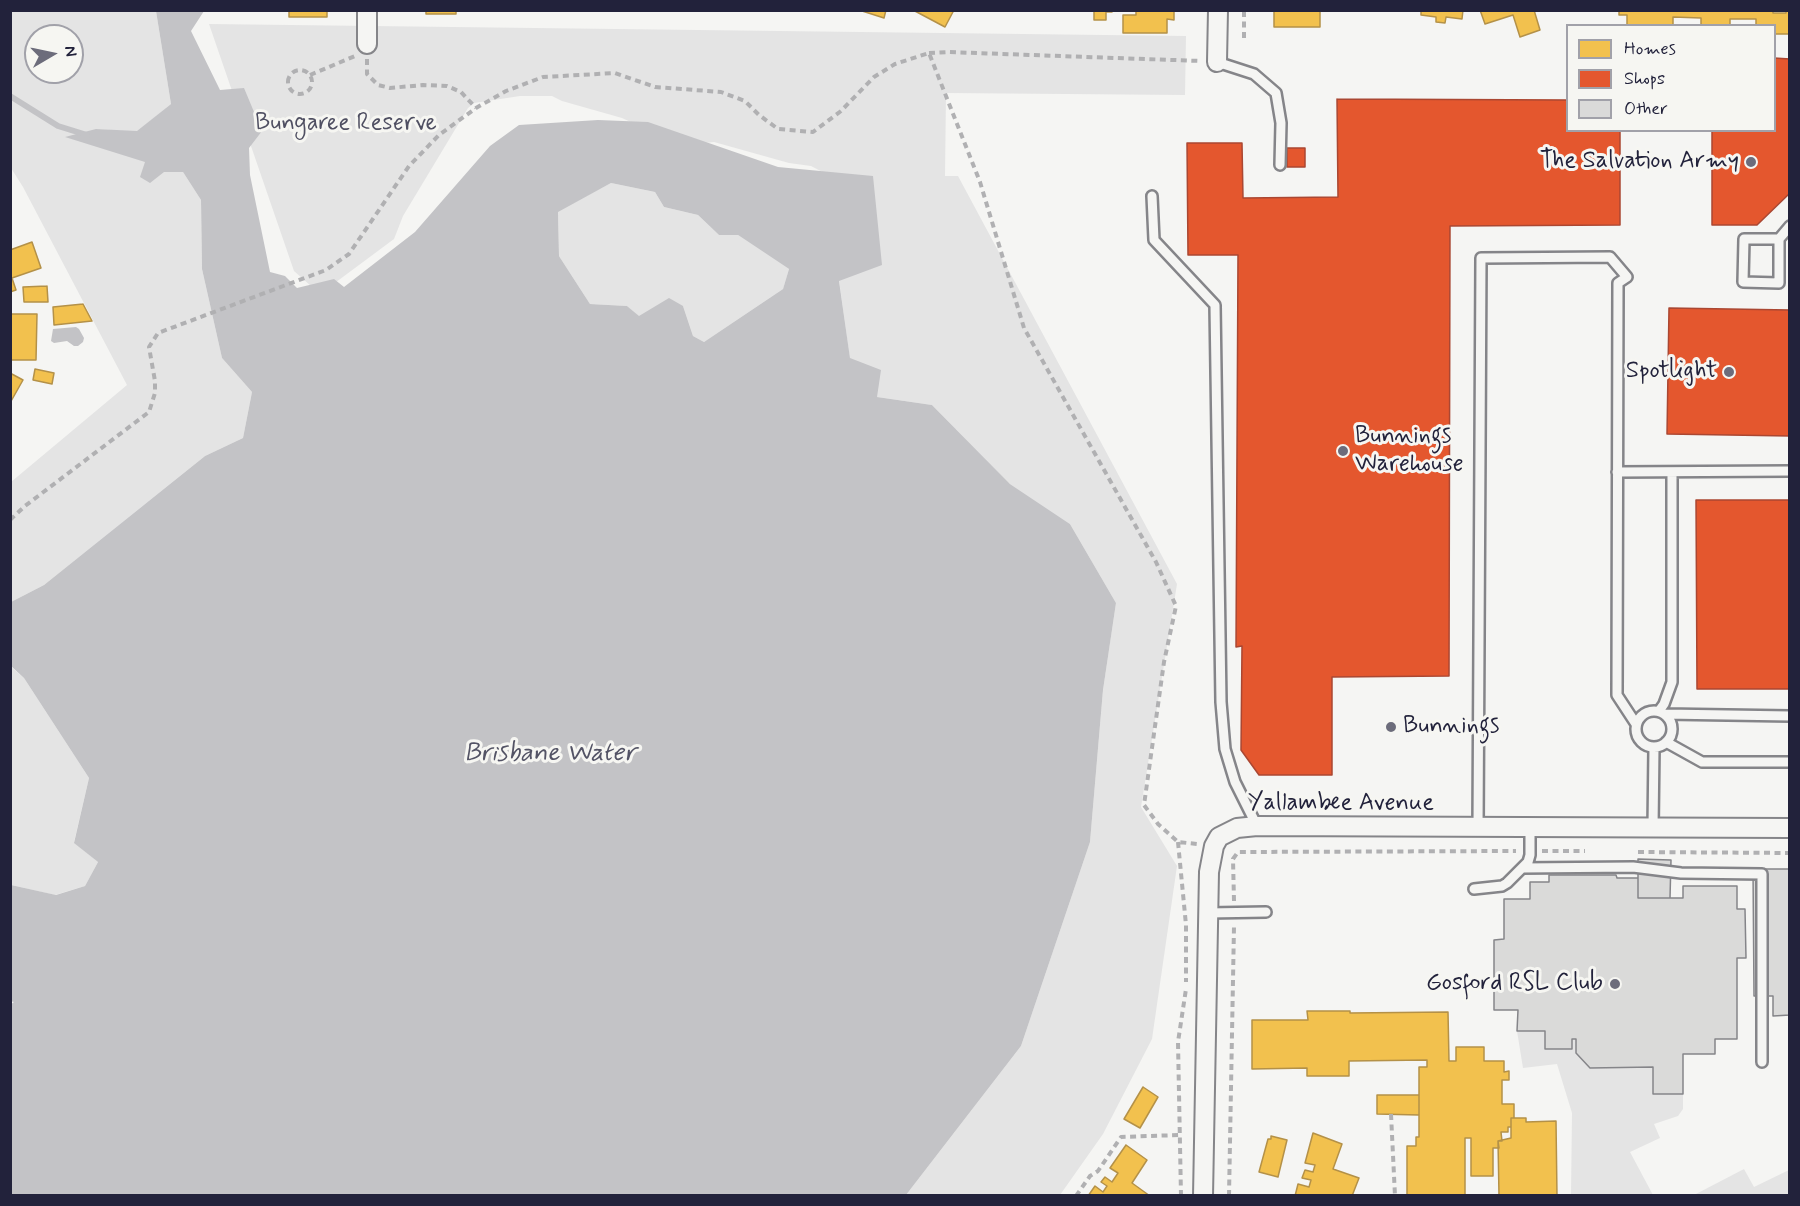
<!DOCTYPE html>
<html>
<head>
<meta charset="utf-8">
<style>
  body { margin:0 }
  #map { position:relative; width:1800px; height:1206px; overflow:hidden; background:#f5f5f3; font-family:Mynerve,sans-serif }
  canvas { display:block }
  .frame { position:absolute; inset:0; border:12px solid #22223b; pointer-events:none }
  .legend { position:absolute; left:1566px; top:24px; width:210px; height:108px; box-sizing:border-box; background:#f6f6f2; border:2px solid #a1a1a9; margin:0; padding:8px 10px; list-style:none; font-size:18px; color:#22223b }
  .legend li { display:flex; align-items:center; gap:12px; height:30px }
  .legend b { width:30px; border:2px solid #a1a1a9 }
  .north { position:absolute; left:24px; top:24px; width:60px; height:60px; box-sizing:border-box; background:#f6f6f2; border:2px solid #a1a1a9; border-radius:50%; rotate:81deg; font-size:16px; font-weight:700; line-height:24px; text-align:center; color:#22223b }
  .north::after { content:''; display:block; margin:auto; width:21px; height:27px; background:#6c6c7b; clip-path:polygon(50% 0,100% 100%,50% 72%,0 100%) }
</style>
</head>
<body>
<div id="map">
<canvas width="1800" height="1206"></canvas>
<div class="frame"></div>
<ul class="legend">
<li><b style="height:16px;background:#f2c14e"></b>Homes</li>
<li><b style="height:16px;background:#e4572e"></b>Shops</li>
<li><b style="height:16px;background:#dadad9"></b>Other</li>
</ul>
<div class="north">N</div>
</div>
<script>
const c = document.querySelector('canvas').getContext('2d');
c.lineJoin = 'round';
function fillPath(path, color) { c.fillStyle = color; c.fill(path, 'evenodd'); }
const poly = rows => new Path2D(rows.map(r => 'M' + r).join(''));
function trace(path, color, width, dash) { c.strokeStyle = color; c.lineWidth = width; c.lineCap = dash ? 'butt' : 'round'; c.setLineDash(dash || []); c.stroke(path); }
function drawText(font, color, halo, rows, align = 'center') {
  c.font = font + ' Mynerve,sans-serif'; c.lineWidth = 6; c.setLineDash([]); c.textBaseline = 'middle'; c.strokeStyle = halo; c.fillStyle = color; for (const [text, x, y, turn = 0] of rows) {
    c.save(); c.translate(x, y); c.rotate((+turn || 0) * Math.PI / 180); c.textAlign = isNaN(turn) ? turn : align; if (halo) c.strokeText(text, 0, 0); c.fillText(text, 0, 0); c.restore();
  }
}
const green = poly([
  [10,11,156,11,171,104,137,132,96,129,146,162,164,172,183,172,201,200,202,269,222,358,252,392,243,438,205,456,44,585,11,602,11,482,127,385,23,187,11,168],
  [36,36,72,36,72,72,36,72],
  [209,24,1186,36,1185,95,946,93,945,176,958,176,1177,584,1141,807,1177,866,1152,1039,1103,1134,1060,1195,906,1195,1021,1046,1090,842,1103,690,1116,603,1070,524,1010,484,932,405,877,397,850,359,839,280,834,178,811,166,789,163,714,142,705,143,637,125,622,118,562,101,552,96,520,96,474,103,468,108,403,216,394,239,320,294,294,271],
  [611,183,655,192,664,207,698,215,719,235,738,235,789,269,783,289,704,342,693,336,683,306,639,317,627,306,590,304,559,256,558,211],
  [10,666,24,678,89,778,74,842,98,862,85,886,55,895,11,885],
  [1517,1031,1545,1031,1546,1049,1572,1049,1572,1039,1576,1039,1576,1053,1590,1068,1653,1067,1683,1094,1683,1109,1678,1116,1654,1124,1660,1138,1630,1152,1653,1195,1571,1195,1572,1113,1557,1064,1523,1068],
  [1744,1169,1754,1187,1789,1170,1789,1195,1694,1195]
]);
const water = poly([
  [156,11,204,11,191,31,220,90,244,88,262,131,249,148,250,175,270,272,285,276,297,288,334,279,344,287,415,232,490,146,519,125,598,120,648,122,778,167,873,176,882,265,839,281,850,358,881,370,877,397,932,405,1010,484,1070,524,1116,603,1103,690,1090,842,1021,1046,906,1195,11,1195,10,1005,14,1002,10,1001,11,885,56,895,85,886,98,862,74,843,89,778,24,678,11,666,11,602,44,585,205,456,243,438,252,392,222,358,202,269,201,200,183,172,164,172,150,183,140,177,145,162,65,137,96,129,137,131,171,104],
  [611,183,655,192,664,207,698,215,719,235,738,235,789,269,783,289,704,342,693,336,683,306,669,298,639,316,627,306,590,304,559,256,558,212],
  [76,327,79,329,84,338,83,342,78,346,74,346,67,341,54,343,51,341,53,329]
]);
const homes = poly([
  [289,10,327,10,327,17,289,17,289,10],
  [426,10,456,10,456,14,426,14,426,10],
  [859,10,886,10,884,18,859,10],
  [913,10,954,10,945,27,913,10],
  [1094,10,1112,10,1112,12,1106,12,1106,20,1094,20,1094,10],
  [1136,10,1174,10,1174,20,1167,19,1167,33,1123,33,1123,15,1136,15,1136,10],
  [1274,10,1320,10,1320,27,1274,27,1274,10],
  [1421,10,1463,10,1462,19,1446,17,1445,23,1436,22,1436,17,1421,15,1421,10],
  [1480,10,1534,10,1540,30,1520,37,1513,15,1485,24,1480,10],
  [1619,10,1773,10,1773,13,1786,13,1786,10,1790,10,1790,34,1774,34,1774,26,1756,26,1756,19,1730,19,1730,26,1701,26,1701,18,1673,17,1673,26,1627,26,1627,15,1619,15,1619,10],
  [32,242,41,268,12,278,16,290,10,292,10,250,32,242],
  [47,286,48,302,24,302,23,287,47,286],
  [83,304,92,321,54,325,53,307,83,304],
  [10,314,37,314,36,360,10,360,10,314],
  [35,369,54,373,52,384,33,380,35,369],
  [10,373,23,380,10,403,10,373],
  [1307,1011,1350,1011,1350,1013,1448,1012,1449,1061,1456,1061,1456,1047,1484,1047,1484,1061,1504,1061,1504,1072,1509,1071,1509,1080,1502,1080,1502,1104,1514,1104,1514,1118,1511,1118,1511,1127,1508,1127,1508,1132,1501,1132,1502,1141,1498,1141,1499,1148,1493,1148,1493,1176,1471,1176,1471,1138,1465,1138,1465,1196,1407,1196,1407,1146,1416,1146,1416,1137,1419,1137,1419,1067,1427,1067,1427,1060,1349,1061,1349,1076,1307,1076,1307,1068,1252,1069,1252,1020,1308,1020,1307,1011],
  [1143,1087,1158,1097,1140,1128,1124,1119,1143,1087],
  [1377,1095,1419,1095,1419,1115,1377,1114,1377,1095],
  [1511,1118,1526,1118,1526,1122,1556,1121,1557,1196,1499,1196,1498,1141,1511,1138,1511,1118],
  [1313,1133,1342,1144,1333,1169,1359,1178,1352,1196,1295,1196,1298,1184,1309,1187,1311,1180,1302,1178,1305,1170,1313,1172,1315,1165,1305,1163,1313,1133],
  [1271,1136,1287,1140,1278,1177,1259,1172,1268,1139,1271,1139,1271,1136],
  [1126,1145,1147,1160,1132,1183,1150,1196,1088,1196,1095,1186,1103,1192,1107,1186,1101,1182,1105,1177,1112,1182,1118,1173,1110,1168,1126,1145]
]);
const shops = poly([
  [1774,58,1790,59,1790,193,1757,225,1712,225,1712,130,1774,130,1774,58],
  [1337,99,1568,100,1568,130,1620,130,1620,225,1450,226,1449,676,1332,677,1332,775,1259,775,1241,750,1242,646,1236,647,1238,255,1188,255,1187,143,1242,143,1243,198,1338,197,1337,99],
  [1287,148,1305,148,1305,167,1287,167,1287,148],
  [1669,308,1790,310,1790,436,1667,434,1669,308],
  [1696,500,1790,500,1790,689,1697,689,1696,500]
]);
const stream = poly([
  [10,96,58,126,87,135]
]);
const building = poly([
  [1638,859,1671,860,1670,898,1638,898,1638,859],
  [1753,869,1790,869,1790,1015,1773,1016,1773,996,1754,996,1753,869],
  [1549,875,1616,875,1617,878,1638,878,1638,898,1683,898,1683,886,1737,886,1737,909,1745,909,1746,958,1737,958,1737,1039,1715,1039,1715,1054,1683,1054,1683,1094,1653,1094,1653,1067,1590,1068,1576,1053,1576,1039,1572,1039,1572,1049,1545,1049,1545,1031,1517,1031,1518,1010,1494,1010,1494,940,1504,939,1504,899,1530,899,1530,882,1549,882,1549,875]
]);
const path = poly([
  [1244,38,1244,10],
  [929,53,948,52,1201,61],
  [367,59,367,74,378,85,390,88,423,85,447,86,461,92,476,108],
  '288 82a12 12 0 1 1 24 0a12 12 0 1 1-24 0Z',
  [310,75,355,56],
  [10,520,25,506,149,412,155,393,155,381,149,347,158,333,326,270,349,254,409,166,439,135,476,108,506,91,543,77,615,73,655,87,721,92,745,101,759,115,778,129,813,132,841,111,874,77,895,64,929,53,980,182,1024,328,1156,562,1176,606,1164,662,1144,805,1158,824,1178,842,1197,844],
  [1178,842,1186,925,1186,982],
  [1542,851,1585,851],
  [1638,852,1790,853],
  [1234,901,1233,859,1238,852,1516,851],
  [1391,1114,1395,1196],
  [1076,1196,1090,1176,1098,1171,1121,1137,1179,1135],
  [1181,1196,1178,1042,1186,989],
  [1229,1196,1234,926]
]);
const lane = poly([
  [1217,62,1254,74,1276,93,1281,123,1280,165],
  [1152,196,1154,240,1215,305,1221,702,1225,749,1235,782,1257,826],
  [1779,239,1744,239,1743,282,1779,283,1779,239,1790,226],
  [1617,472,1790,471],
  [1659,711,1664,704,1672,682,1672,472],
  '1636 729a18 18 0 1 1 36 0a18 18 0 1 1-36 0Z',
  [1665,714,1790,716],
  [1666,742,1702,762,1790,762],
  [1478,828,1481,258,1610,257,1627,277,1618,283,1617,695,1636,724],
  [1653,828,1654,747],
  [1522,868,1633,867,1681,873,1762,874,1762,1062],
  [1474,889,1502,886,1507,883,1528,862,1530,855,1530,828],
  [1208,913,1266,912]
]);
const street = poly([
  [367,44,367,10],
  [1217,62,1218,10],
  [1203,1196,1209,872,1214,846,1219,837,1237,828,1257,826,1790,828]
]);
const markers = [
  [1751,162,6,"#6c6c7b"],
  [1729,372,6,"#6c6c7b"],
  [1343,451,6,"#6c6c7b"],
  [1391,727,6,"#6c6c7b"],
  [1615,984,6,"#6c6c7b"]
];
const parkNames = [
  ["Bungaree Reserve",346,124]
];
const poiNames = [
  ["The Salvation Army",1739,162],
  ["Spotlight",1717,372],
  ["Bunnings",1355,437,"left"],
  ["Warehouse",1355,465,"left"],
  ["Bunnings",1403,727,"left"],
  ["Gosford RSL Club",1603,984]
];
const streetNames = [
  ["Yallambee Avenue",1341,804]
];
const waterNames = [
  ["Brisbane Water",550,755]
];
fillPath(green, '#e4e4e4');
fillPath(water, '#c3c3c6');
fillPath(homes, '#f2c14e');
trace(homes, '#b49148', 1.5);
fillPath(shops, '#e4572e');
trace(shops, '#aa4732', 1.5);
trace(stream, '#c3c3c6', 6);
fillPath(building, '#dadad9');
trace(building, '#858589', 1.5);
trace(lane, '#858589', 14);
trace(street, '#858589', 22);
trace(path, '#b0b0b2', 4, [6, 4.5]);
trace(lane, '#f5f5f3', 9);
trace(street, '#f5f5f3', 18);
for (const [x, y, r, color] of markers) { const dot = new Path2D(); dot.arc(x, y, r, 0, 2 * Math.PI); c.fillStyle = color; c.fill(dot); trace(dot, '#f6f6f2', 2); }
drawText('24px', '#4f4f62', '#f6f6f2', parkNames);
drawText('24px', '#22223b', '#f6f6f2', poiNames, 'right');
drawText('24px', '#22223b', '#f6f6f2', streetNames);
drawText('italic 26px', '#535365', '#f6f6f2', waterNames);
</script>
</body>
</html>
